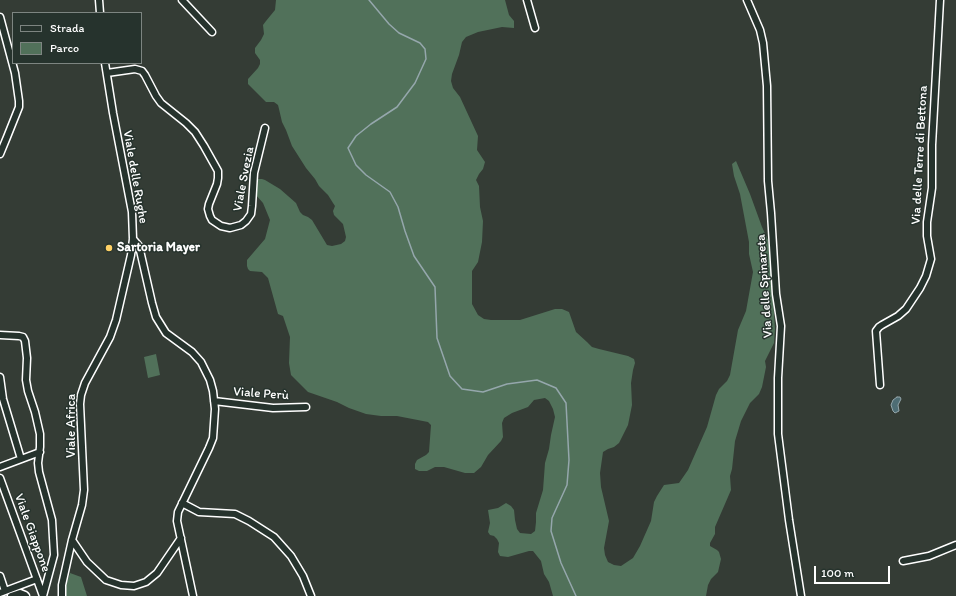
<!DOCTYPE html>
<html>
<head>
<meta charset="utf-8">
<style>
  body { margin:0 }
  #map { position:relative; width:956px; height:596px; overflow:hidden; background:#343c35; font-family:Itim,sans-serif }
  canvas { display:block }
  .legend { position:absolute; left:12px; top:12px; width:130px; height:52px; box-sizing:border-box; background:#26332d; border:1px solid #7d8581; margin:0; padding:5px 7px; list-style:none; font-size:12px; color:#fff }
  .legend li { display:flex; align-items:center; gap:8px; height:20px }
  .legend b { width:20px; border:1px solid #7d8581 }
  .scale { position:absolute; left:814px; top:566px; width:76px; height:18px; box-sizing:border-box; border:2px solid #fff; border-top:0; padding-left:5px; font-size:12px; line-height:14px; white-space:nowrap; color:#fff; -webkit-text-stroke:3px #26332d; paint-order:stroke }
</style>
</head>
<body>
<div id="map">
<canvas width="956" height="596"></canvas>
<ul class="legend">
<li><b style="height:5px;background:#26332d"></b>Strada</li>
<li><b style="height:11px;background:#51715a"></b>Parco</li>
</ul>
<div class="scale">100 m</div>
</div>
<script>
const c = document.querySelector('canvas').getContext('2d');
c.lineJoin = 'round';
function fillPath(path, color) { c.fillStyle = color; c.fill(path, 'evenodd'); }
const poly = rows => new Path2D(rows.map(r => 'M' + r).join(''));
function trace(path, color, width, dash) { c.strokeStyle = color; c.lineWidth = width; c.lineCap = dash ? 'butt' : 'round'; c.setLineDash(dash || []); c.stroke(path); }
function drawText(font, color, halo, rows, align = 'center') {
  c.font = font + ' Itim,sans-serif'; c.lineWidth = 3; c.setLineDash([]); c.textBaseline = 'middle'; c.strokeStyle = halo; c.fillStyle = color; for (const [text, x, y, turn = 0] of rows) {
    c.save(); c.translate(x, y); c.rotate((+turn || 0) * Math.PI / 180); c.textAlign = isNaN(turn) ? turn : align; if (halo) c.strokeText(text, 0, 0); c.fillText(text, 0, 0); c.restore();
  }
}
const green = poly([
  [276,0,505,0,509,15,514,21,514,28,502,27,478,32,466,37,462,42,459,55,452,74,451,81,453,88,460,97,478,136,477,150,485,162,483,169,479,174,476,180,479,186,480,207,483,221,482,242,478,262,472,271,472,304,478,315,484,319,491,320,520,320,555,309,562,309,569,312,576,332,587,342,592,347,599,349,628,356,634,359,635,363,633,370,631,383,632,405,628,425,619,443,614,447,608,449,603,452,600,473,601,487,609,521,604,548,605,555,608,562,614,565,621,566,633,558,640,546,651,521,654,502,657,496,664,485,679,483,688,470,707,427,716,395,719,389,727,381,730,375,738,330,746,311,753,272,749,254,749,242,740,194,734,176,732,164,736,161,750,194,762,227,768,240,770,254,775,329,774,343,765,361,766,367,762,387,759,394,750,403,741,421,735,441,732,469,730,476,731,490,715,527,715,534,710,543,710,546,717,550,719,552,721,559,718,572,711,579,708,585,706,596,553,596,549,582,544,574,541,561,533,551,529,551,508,557,500,556,498,552,499,543,497,539,494,536,490,535,488,532,490,523,488,510,498,508,506,503,511,506,514,510,515,520,517,529,520,533,531,534,535,531,536,522,536,513,543,490,545,463,549,449,551,435,555,417,553,409,549,401,545,398,534,400,528,407,512,413,504,418,502,423,503,437,501,441,488,455,481,467,474,473,465,473,444,467,435,467,427,471,419,471,415,469,415,464,417,460,426,455,429,452,431,425,428,422,397,416,381,416,366,414,349,408,337,402,308,392,291,375,289,363,290,337,283,316,278,314,268,278,262,272,250,271,248,269,247,266,247,260,265,239,270,220,263,203,255,194,255,185,258,179,262,179,265,180,280,189,296,203,300,212,303,215,308,217,312,220,327,245,332,246,341,244,345,241,346,237,343,224,334,215,333,211,335,206,333,203,328,195,319,186,315,179,306,168,292,146,286,130,282,122,279,109,278,105,274,102,266,102,248,84,248,79,258,68,260,64,260,60,255,53,255,48,261,40,264,34,263,25,266,21,275,10],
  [156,354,160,375,148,378,144,357],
  [70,573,81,577,87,596,65,596,64,591]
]);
const water = poly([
  [897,397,900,397,901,399,898,405,899,411,895,413,893,411,891,405,893,400,897,397]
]);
const stream = poly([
  [369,0,389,24,399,33,420,43,425,49,426,59,415,83,397,107,371,124,356,136,348,148,356,165,366,175,390,192,398,207,405,231,414,256,435,287,437,338,450,376,462,389,483,392,507,384,537,380,556,388,566,403,569,460,567,485,552,518,551,531,561,563,576,596]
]);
const minor = poly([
  [99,0,100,13],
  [182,0,212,32],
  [527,0,535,28],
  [747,0,760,30,763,43,767,86,768,181,771,213,776,294,781,326,778,378,778,434,789,520,801,596],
  [0,17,15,73,19,101,19,107,7,137,0,154],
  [107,73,135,69,142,71,145,75,156,96,161,103,186,123,195,132,204,146,218,171,218,178,217,184,209,204,208,209,210,216,212,220,221,226,230,228,241,225,246,221,251,214,252,206,254,173,265,128],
  [133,239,139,246,152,303,156,317,166,333,192,352,201,362,210,380,213,391,215,409,213,438,209,448,178,512,177,521,193,596],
  [0,335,19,336,23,337,25,341,27,358,26,380,28,391,35,412,40,434,40,447,38,463,39,472,52,520,53,538,54,555,43,596],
  [0,377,3,399,21,459],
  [880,385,876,331,879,327,882,325,898,316,906,309,920,288,926,276,931,259,927,236,927,222,932,188,932,145,940,0],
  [214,401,273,408,306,407],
  [0,467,40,452],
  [0,478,43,596],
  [182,503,199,512,235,514,249,521,274,537,291,556,303,576,311,596],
  [72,540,87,562,106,580,121,585,134,586,146,582,157,573,181,538],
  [903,561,929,556,956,545],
  [0,576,5,591],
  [0,593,37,579],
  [11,596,20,593,25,595,26,596],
  [62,596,62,585,72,540,82,505,84,490,80,404,81,395,85,383,110,337,116,320,131,255,133,239,132,212,113,113,105,63]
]);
const markers = [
  [109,248,4,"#ffd166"]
];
const streetNames = [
  ["Via delle Terre di Bettona",920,155,-87],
  ["Viale delle Rughe",135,177,80],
  ["Viale Svezia",244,179,-79],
  ["Via delle Spinareta",765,286,-94],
  ["Viale Perù",261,394,4],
  ["Viale Africa",72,426,-90],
  ["Viale Giappone",32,533,70]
];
const poiNames = [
  ["Sartoria Mayer",117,248]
];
fillPath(green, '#51715a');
fillPath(water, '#4e6d74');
trace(water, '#95a7ac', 1);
trace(stream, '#95a7ac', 1.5);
trace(minor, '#fff', 9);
trace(minor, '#26332d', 6);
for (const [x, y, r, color] of markers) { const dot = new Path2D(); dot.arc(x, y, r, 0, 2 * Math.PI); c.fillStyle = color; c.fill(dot); trace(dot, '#26332d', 1.5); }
drawText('13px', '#fff', '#26332d', streetNames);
drawText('bold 13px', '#fff', '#26332d', poiNames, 'left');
</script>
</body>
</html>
